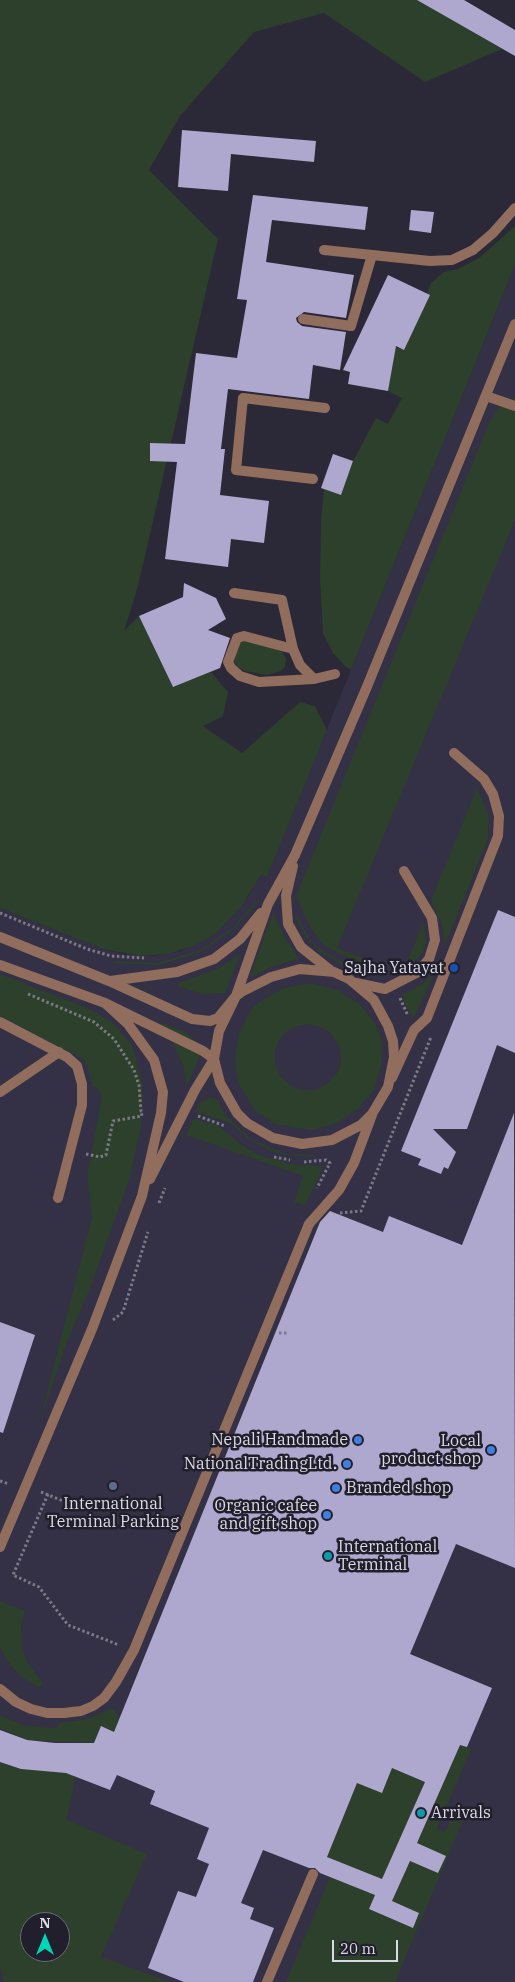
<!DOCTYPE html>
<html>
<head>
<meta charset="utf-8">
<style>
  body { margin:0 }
  #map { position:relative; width:515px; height:1982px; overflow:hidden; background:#2b2838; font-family:"IBM Plex Serif",serif }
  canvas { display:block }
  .north { position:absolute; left:20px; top:1912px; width:50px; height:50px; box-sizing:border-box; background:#221f2d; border:1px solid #6c6a76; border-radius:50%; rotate:0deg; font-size:14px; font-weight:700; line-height:20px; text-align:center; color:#dbdae4 }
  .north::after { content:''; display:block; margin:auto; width:18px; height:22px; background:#01d5b6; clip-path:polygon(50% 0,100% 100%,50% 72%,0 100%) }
  .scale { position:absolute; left:332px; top:1940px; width:66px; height:22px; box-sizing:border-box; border:2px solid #dbdae4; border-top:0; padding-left:6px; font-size:15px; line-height:18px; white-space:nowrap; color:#dbdae4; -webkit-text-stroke:4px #221f2d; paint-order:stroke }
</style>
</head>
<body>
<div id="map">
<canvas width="515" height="1982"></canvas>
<div class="north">N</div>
<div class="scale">20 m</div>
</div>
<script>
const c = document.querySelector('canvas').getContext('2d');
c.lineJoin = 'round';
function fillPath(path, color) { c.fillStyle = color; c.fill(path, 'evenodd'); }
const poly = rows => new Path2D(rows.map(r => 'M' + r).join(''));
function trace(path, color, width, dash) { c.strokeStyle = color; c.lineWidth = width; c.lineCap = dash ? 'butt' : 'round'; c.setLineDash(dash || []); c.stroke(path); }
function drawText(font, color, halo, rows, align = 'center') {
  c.font = font + ' "IBM Plex Serif",serif'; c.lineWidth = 5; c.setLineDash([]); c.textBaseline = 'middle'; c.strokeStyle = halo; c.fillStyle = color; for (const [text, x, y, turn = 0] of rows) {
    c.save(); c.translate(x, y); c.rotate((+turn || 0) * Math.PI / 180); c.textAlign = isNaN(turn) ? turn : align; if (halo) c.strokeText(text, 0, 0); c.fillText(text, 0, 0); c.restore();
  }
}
const built = poly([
  [515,265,515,1982,0,1982,0,908,103,949,125,954,155,956,181,951,215,934,241,907,261,875,267,877],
  [30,1922,60,1922,60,1952,30,1952]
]);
const green = poly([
  [0,0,430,0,438,12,502,49,425,82,324,13,254,32,180,116,149,170,218,239,138,586,124,631,139,616,173,687,211,672,228,692,223,716,203,726,242,753,300,702,315,706,327,730,267,877,261,875,241,907,215,934,193,946,168,954,141,956,103,949,0,908],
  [515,226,515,265,351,670,346,667,333,653,323,633,320,579,321,522,324,489,341,495,353,461,376,418,388,424,402,398,388,391,395,347,404,350,431,283,444,272,458,269,479,258],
  [515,397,515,520,337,948,365,959,363,964,332,950,323,944,310,927,296,896,489,423,498,409],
  [245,639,274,647,282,652,286,658,285,667,281,671,267,675,245,671,236,666,233,658,236,644],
  [477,788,489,816,488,838,445,945,442,925,431,901],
  [255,902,257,903,251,910,233,930,199,953,158,965,114,963,115,961,157,963,198,951,233,928],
  [273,913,285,938,299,959,271,967,251,977,250,976],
  [295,915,297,915,310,940,322,950,345,964,378,974,377,976,344,966,320,952,305,936],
  [423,923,426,940,423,952,402,974],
  [238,955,240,955,225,993,202,994,177,986,179,983,217,969],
  [0,974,85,1007,112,1022,132,1045,143,1084,141,1127,130,1177,89,1291,67,1342,39,1424,92,1217,87,1175,102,1097,97,1087,93,1087,85,1060,0,1016],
  [434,974,413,1019,401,995,418,987],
  [311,983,338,990,361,1005,376,1025,381,1039,382,1052,381,1066,374,1090,358,1109,337,1123,312,1130,275,1124,255,1110,240,1086,236,1072,235,1058,239,1033,251,1010,260,1001,284,988],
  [308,1024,321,1027,332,1034,340,1049,341,1061,338,1072,326,1085,315,1090,303,1090,294,1088,281,1077,275,1064,275,1051,279,1040,286,1032,297,1026],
  [163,1023,187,1033,203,1048,187,1086,183,1065,171,1038,160,1024],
  [210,1097,217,1099,226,1116,251,1139,286,1154,314,1155,315,1157,284,1155,271,1151,248,1139,230,1123,196,1112,201,1102],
  [193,1119,218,1125,240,1144,261,1156,296,1165,324,1166,305,1205,294,1202,303,1176,186,1135],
  [0,1601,25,1611,21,1626,22,1649,28,1663,43,1683,39,1688,20,1676,6,1659,0,1647],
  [110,1709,113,1709,120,1717,114,1732,101,1726,94,1743,27,1740,0,1728,0,1715,25,1726,56,1728,59,1723,87,1719],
  [386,1713,471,1749,437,1829,445,1832,457,1806,467,1811,395,1982,286,1982,330,1877,345,1883,327,1857,368,1757,425,1782,369,1909,413,1928,419,1913,392,1901,410,1861,438,1873,446,1857,417,1843,455,1757,437,1749],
  [0,1762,21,1769,76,1773,67,1820,147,1854,101,1957,171,1982,4,1982,0,1967],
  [30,1922,60,1922,60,1952,30,1952]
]);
const building = poly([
  [417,0,464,0,515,30,515,56],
  [182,130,316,141,314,162,231,154,228,191,178,187],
  [253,195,368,207,365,230,272,220,266,262,354,275,346,318,304,312,296,318,297,322,302,326,346,332,340,370,313,365,309,399,228,389,221,449,225,449,220,495,269,501,264,543,231,539,228,567,165,559,177,462,150,461,150,443,185,444,196,353,237,358,247,300,237,299],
  [411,210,434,212,431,233,409,230],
  [388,275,430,295,404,350,396,346,388,391,348,384,350,372,343,370],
  [333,454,353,461,341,495,321,488],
  [184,583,216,598,226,619,208,630,230,638,220,668,173,687,139,616,183,597],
  [498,910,515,917,515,1053,497,1045,467,1129,433,1129,456,1152,448,1169,444,1167,441,1174,418,1165,421,1159,401,1151],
  [514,1113,515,1568,456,1544,410,1654,492,1688,467,1747,460,1745,417,1843,446,1856,438,1873,410,1861,392,1901,419,1913,413,1928,369,1909,375,1895,320,1873,315,1868,309,1868,263,1850,241,1903,254,1908,250,1919,274,1928,253,1982,184,1982,148,1968,178,1891,196,1897,209,1864,197,1859,209,1828,150,1804,155,1791,117,1775,110,1790,66,1773,21,1769,0,1762,0,1730,27,1740,55,1743,94,1743,101,1726,114,1732,320,1222,330,1211,383,1232,389,1216,462,1245],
  [392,1768,425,1782,382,1879,327,1857,357,1783,382,1793],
  [0,1322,35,1335,3,1433,0,1432]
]);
const path = poly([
  [0,913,87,949,111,956,144,958],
  [28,994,94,1022,114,1039,134,1070,139,1085,141,1111,144,1112],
  [400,998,408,1016],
  [198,1116,225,1126],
  [86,1154,100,1157,106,1155,113,1121,142,1116,141,1111],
  [274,1157,290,1160],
  [304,1162,326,1160,330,1163,317,1188],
  [159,1203,165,1188],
  [340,1213,361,1211,431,1037],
  [113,1320,123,1312,148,1232],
  [279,1333,287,1333],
  [0,1481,9,1484],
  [41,1492,73,1505],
  [48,1494,13,1575,39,1587,68,1625,119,1645]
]);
const service = poly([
  [324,250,430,261,452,260,473,250,493,233,515,208],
  [303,319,351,326,372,255],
  [486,396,515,406],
  [313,479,236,470,243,398,325,408],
  [234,593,282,600,293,649,300,665,314,679],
  [293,649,244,636,237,638,228,662,231,668,240,676,259,682,314,679,335,674],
  [356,983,385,989,418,972,429,959,435,940,432,918,404,871],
  [0,1022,67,1057,77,1066,82,1084,82,1105,58,1198],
  [392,1078,414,1030,427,1018,498,836,499,816,493,794,484,779,454,753],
  [0,1092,59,1052],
  [267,1982,313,1874]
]);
const minor = poly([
  [293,866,286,896,288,924,301,947,330,970],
  [0,937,109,981,192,1019,210,1021,218,1018,236,996,243,991,271,977,300,969,334,972,349,979,374,1000,388,1026,393,1041,394,1057,388,1087,372,1114,361,1125,332,1140,302,1144,273,1138,247,1123,237,1113,220,1083,214,1059,219,1031,236,996,268,904,295,855,366,689,515,324],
  [0,965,105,1003,203,1051,214,1059],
  [110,981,177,972,214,959,240,939,261,913],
  [150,1179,195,1090,214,1059],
  [0,1547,92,1329,142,1196,161,1113,163,1092,154,1060,128,1024,105,1003],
  [0,1689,16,1702,31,1709,47,1713,64,1713,81,1711,93,1706,104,1698,116,1682,134,1650,309,1224,339,1190,354,1163,372,1115]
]);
const markers = [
  [454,968,5,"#1a4fb4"],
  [358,1440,5,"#3f7fe0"],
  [491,1450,5,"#3f7fe0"],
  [347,1464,5,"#3f7fe0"],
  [113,1486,5,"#5c6f8a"],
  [336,1488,5,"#3f7fe0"],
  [327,1515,5,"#3f7fe0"],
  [328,1556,5,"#0f9aa8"],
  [421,1813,5,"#0f9aa8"]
];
const poiNames = [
  ["Sajha Yatayat",444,968],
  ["Nepali Handmade",348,1440],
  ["Local",481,1441],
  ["product shop",481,1459],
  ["NationalTradingLtd.",337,1464],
  ["Branded shop",346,1488,"left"],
  ["International",113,1504,"center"],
  ["Terminal Parking",113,1522,"center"],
  ["Organic cafee",317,1506],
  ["and gift shop",317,1524],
  ["International",338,1547,"left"],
  ["Terminal",338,1565,"left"],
  ["Arrivals",431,1813,"left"]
];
fillPath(built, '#343045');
fillPath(green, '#2c402b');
fillPath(building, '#afa8ce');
trace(path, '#7b7986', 3, [2.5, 2.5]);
trace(service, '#916d5d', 10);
trace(minor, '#916d5d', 10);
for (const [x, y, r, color] of markers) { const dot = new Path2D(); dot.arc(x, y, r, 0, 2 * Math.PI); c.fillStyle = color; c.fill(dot); trace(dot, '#221f2d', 2); }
drawText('16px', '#dbdae4', '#221f2d', poiNames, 'right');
</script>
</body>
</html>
